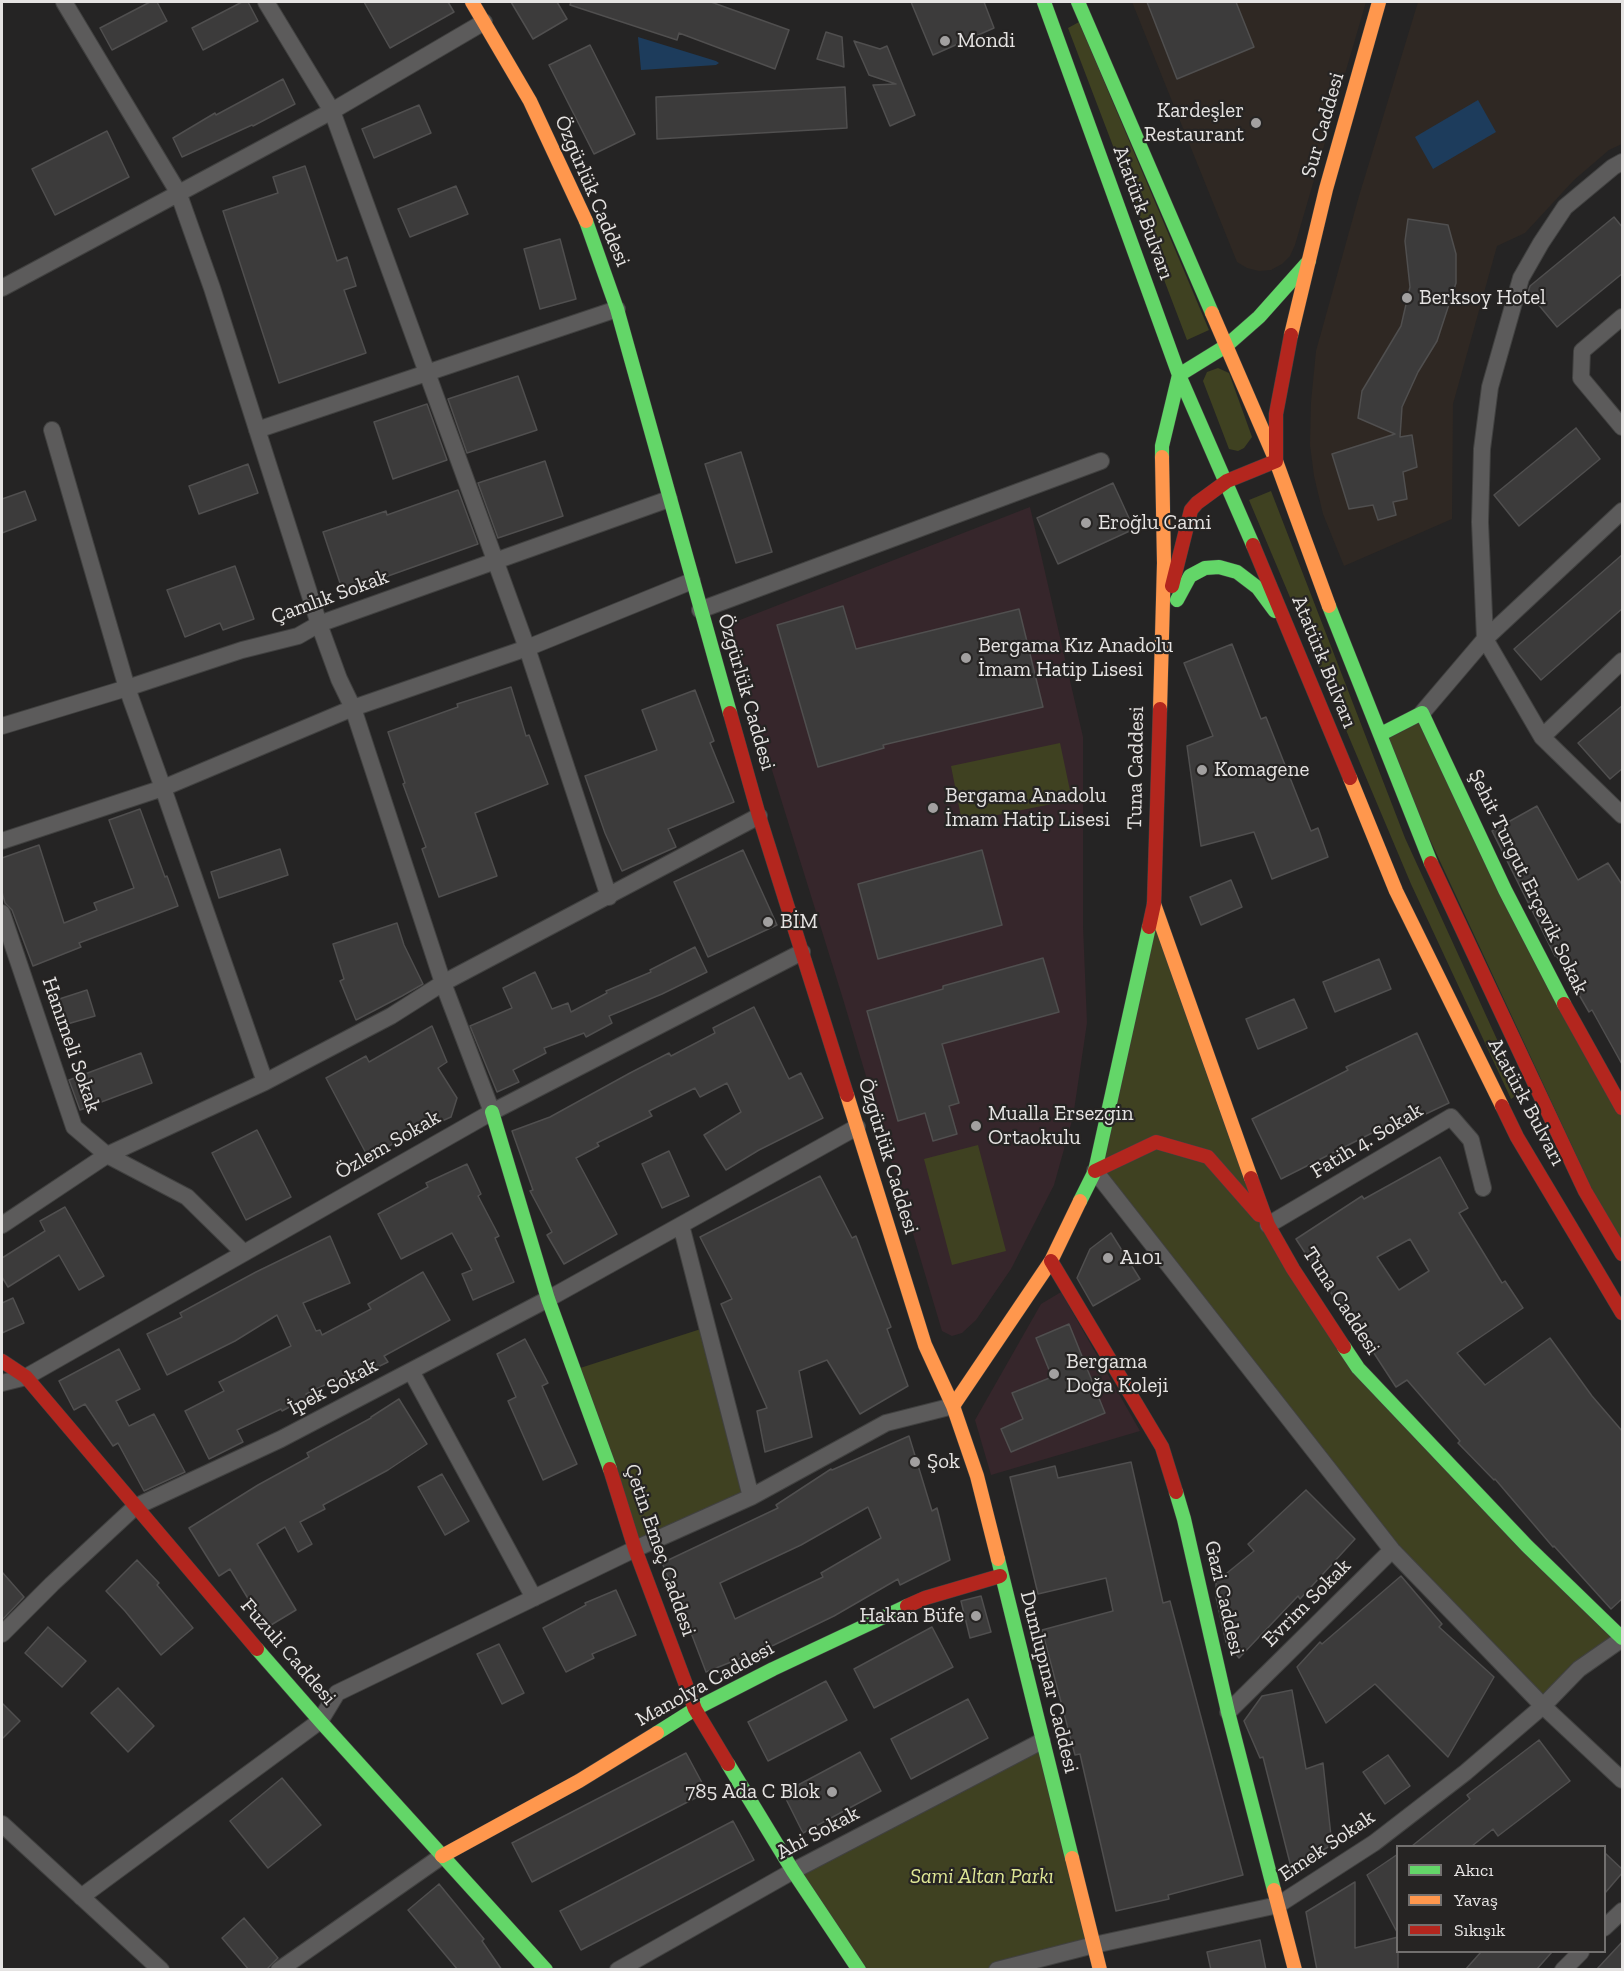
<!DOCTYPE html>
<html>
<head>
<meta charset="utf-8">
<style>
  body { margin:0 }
  #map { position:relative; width:1624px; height:1971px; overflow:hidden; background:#252424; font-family:"Zilla Slab",serif }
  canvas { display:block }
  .frame { position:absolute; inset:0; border:3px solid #e5e3e2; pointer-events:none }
  .legend { position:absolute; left:1396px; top:1845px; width:210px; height:108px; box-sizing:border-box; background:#262423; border:2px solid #72706f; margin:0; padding:8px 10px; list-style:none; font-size:18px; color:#e5e3e2 }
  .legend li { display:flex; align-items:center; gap:12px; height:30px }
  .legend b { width:30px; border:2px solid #72706f }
</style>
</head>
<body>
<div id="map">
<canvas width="1624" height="1971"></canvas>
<div class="frame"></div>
<ul class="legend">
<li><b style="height:8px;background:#63d668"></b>Akıcı</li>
<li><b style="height:8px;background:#ff974d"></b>Yavaş</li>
<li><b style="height:8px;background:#b3261e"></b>Sıkışık</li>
</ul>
</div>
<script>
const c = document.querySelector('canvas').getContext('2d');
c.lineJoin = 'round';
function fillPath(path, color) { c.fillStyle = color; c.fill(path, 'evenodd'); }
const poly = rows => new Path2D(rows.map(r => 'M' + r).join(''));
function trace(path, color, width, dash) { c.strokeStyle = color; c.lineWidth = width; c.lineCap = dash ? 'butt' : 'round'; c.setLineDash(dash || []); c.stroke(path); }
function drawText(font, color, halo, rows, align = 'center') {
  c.font = font + ' "Zilla Slab",serif'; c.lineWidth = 4.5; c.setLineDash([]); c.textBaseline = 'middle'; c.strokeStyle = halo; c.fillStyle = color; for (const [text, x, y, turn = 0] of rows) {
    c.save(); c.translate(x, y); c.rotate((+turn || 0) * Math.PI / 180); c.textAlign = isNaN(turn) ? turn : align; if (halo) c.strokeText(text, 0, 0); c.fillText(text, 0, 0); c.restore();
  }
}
const built = poly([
  [1132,2,1366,2,1295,245,1290,256,1282,264,1271,270,1259,271,1247,268,1237,262],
  [1418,2,1620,2,1622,17,1622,144,1609,150,1574,180,1525,233,1497,246,1453,404,1452,519,1344,566,1323,514,1314,476,1310,445,1311,402,1316,351,1359,196]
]);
const education = poly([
  [1030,507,1083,737,1083,926,1087,1023,1073,1117,1054,1185,1011,1269,976,1320,962,1333,952,1336,942,1331,843,999,727,625],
  [1061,1292,1140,1431,991,1475,975,1420,1041,1304]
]);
const green = poly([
  [1079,22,1209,330,1187,340,1068,28],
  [1218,368,1229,373,1252,437,1244,448,1238,451,1229,449,1203,381,1207,372],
  [1271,491,1405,838,1521,1092,1511,1099,1411,884,1249,500],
  [1422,713,1622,1108,1622,1254,1381,734],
  [1060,743,1072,800,962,822,951,766],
  [1154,904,1268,1225,1358,1368,1622,1638,1543,1706,1392,1550,1095,1171],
  [978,1145,1006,1251,952,1265,924,1159],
  [707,1327,751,1497,635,1549,574,1370],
  [1042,1741,1094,1945,997,1969,859,1969,793,1871]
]);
const water = poly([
  [638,37,716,61,719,63,716,65,641,70],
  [1478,100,1496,132,1433,169,1415,137]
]);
const building = poly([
  [150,2,157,2,167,21,112,50,100,28,150,2],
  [242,2,248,2,258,21,203,50,192,28,242,2],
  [364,2,448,2,454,12,390,48,364,2],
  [511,2,557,2,567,19,533,39,511,2],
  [571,2,711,2,789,30,775,69,679,33,677,40,570,5,571,2],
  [911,2,984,2,994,28,933,55,911,2],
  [1147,2,1236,2,1254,47,1177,79,1147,2],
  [826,32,842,37,844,67,817,59,826,32],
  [854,41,880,49,887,46,915,115,890,126,873,85,896,84,869,75,854,41],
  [590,45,635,134,594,154,549,65,590,45],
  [283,79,295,104,253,126,252,125,182,157,173,138,215,113,216,115,283,79],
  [845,87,847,128,657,139,656,97,845,87],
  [419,105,431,133,374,158,362,129,419,105],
  [107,131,129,177,55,215,32,169,107,131],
  [305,166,337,261,347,257,356,286,344,290,366,353,279,383,223,211,278,193,273,177,305,166],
  [456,186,468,214,410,237,398,209,456,186],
  [1614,217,1623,228,1623,273,1557,327,1528,292,1530,286,1614,217],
  [1408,219,1448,225,1456,254,1456,283,1437,341,1418,372,1402,407,1400,437,1412,435,1417,467,1403,472,1407,499,1393,502,1396,515,1378,520,1373,505,1349,509,1332,454,1395,434,1358,418,1362,391,1401,326,1410,287,1405,241,1408,219],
  [560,239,576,299,540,309,524,249,560,239],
  [518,376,537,430,467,453,448,399,518,376],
  [427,404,447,460,393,479,374,422,427,404],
  [1576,428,1600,459,1519,526,1494,495,1576,428],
  [741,452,772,552,736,563,705,464,741,452],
  [545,461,563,516,498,538,478,483,545,461],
  [248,464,258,493,199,514,189,486,248,464],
  [1113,483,1134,529,1058,564,1037,518,1113,483],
  [458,490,478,544,343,592,323,532,386,511,387,515,458,490],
  [25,491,36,520,2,533,2,499,25,491],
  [1623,554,1623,608,1541,680,1514,649,1623,554],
  [235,566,254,619,223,630,220,623,185,637,167,590,235,566],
  [843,606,856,649,1019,609,1043,707,883,745,884,748,818,767,777,625,843,606],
  [1232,644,1261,719,1266,717,1311,831,1318,828,1328,857,1272,879,1254,832,1201,846,1187,746,1213,736,1184,663,1232,644],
  [511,687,526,736,529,735,548,784,475,813,497,876,439,897,422,849,426,847,403,784,405,783,388,732,458,707,457,704,511,687],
  [695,690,714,741,710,743,734,802,668,829,676,847,622,871,605,833,585,776,657,750,642,710,695,690],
  [1623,705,1623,768,1610,779,1578,743,1623,705],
  [1537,806,1578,880,1608,863,1623,886,1623,1066,1592,1010,1589,1012,1556,955,1555,956,1492,831,1537,806],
  [140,809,165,877,167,876,178,906,79,943,81,947,33,966,12,910,5,903,2,892,2,858,39,845,64,923,97,910,94,903,134,888,109,820,140,809],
  [280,849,288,875,219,898,211,872,280,849],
  [743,850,777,925,708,957,674,882,743,850],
  [982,850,1002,925,878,959,858,884,982,850],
  [1231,880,1242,907,1201,925,1190,897,1231,880],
  [397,923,404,945,423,984,402,996,356,1020,340,981,344,979,333,944,397,923],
  [695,947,707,972,662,994,609,1016,612,1023,586,1037,584,1033,544,1048,546,1053,513,1070,519,1082,497,1092,470,1026,512,1008,503,988,535,972,552,1009,568,1003,571,1012,607,993,606,991,651,972,650,970,695,947],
  [1043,958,1059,1012,942,1044,959,1103,949,1106,957,1134,933,1141,925,1113,898,1121,867,1011,943,989,943,986,1043,958],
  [1379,959,1391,989,1335,1012,1323,982,1379,959],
  [87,990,95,1016,57,1027,50,1002,87,990],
  [1294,999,1307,1028,1258,1049,1246,1019,1294,999],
  [754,1007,789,1079,801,1073,823,1118,759,1150,726,1170,704,1135,741,1112,727,1083,700,1097,695,1088,649,1111,652,1116,597,1143,599,1146,576,1158,617,1234,564,1264,547,1235,552,1232,530,1191,533,1190,512,1131,550,1117,630,1073,669,1053,671,1056,715,1033,713,1028,754,1007],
  [432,1026,447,1062,438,1068,457,1098,451,1117,417,1132,417,1131,368,1157,326,1078,366,1056,369,1062,432,1026],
  [1417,1033,1449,1103,1379,1136,1376,1131,1281,1179,1252,1119,1348,1070,1346,1067,1417,1033],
  [141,1053,152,1083,80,1110,69,1080,141,1053],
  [257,1130,291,1197,246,1220,212,1153,257,1130],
  [669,1151,689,1196,662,1208,642,1164,669,1151],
  [1440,1157,1468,1208,1459,1213,1502,1283,1505,1281,1523,1308,1457,1353,1485,1385,1550,1338,1592,1396,1623,1432,1623,1598,1611,1609,1554,1546,1553,1547,1495,1479,1494,1480,1458,1443,1460,1441,1407,1380,1396,1387,1340,1301,1337,1302,1296,1239,1362,1196,1364,1199,1440,1157],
  [1410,1239,1429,1271,1399,1290,1377,1257,1410,1239],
  [467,1164,481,1194,478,1196,499,1236,495,1238,514,1282,473,1300,462,1274,472,1270,452,1233,401,1259,378,1214,428,1187,426,1183,467,1164],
  [820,1176,852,1238,856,1236,891,1327,887,1329,908,1386,860,1414,827,1360,799,1371,812,1437,765,1452,757,1411,767,1408,721,1304,732,1299,700,1237,820,1176],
  [65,1207,104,1276,79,1290,59,1255,8,1287,2,1277,2,1258,45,1231,40,1221,65,1207],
  [1111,1233,1140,1279,1093,1306,1077,1278,1090,1249,1111,1233],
  [330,1236,350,1283,303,1303,316,1331,320,1330,322,1335,371,1309,368,1304,423,1272,450,1320,384,1356,388,1362,361,1375,358,1369,306,1394,308,1397,282,1411,281,1409,237,1430,243,1442,209,1459,185,1411,224,1391,219,1382,291,1346,277,1315,235,1341,167,1375,147,1334,182,1317,180,1313,256,1272,330,1236],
  [13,1298,24,1323,2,1333,2,1303,13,1298],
  [1069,1324,1105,1413,1011,1452,1001,1429,1023,1419,1012,1393,1052,1377,1036,1338,1069,1324],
  [525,1339,548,1383,542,1386,577,1464,543,1480,508,1401,516,1397,497,1354,525,1339],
  [119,1349,140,1389,116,1401,129,1426,154,1414,185,1472,144,1491,118,1443,113,1446,85,1404,74,1410,59,1381,119,1349],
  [399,1399,427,1444,388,1470,323,1505,325,1509,300,1522,312,1544,298,1552,285,1527,257,1544,296,1610,266,1628,230,1569,219,1576,189,1528,258,1485,309,1457,307,1453,371,1418,371,1417,399,1399],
  [909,1436,932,1511,937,1508,950,1560,900,1585,898,1579,834,1616,774,1645,706,1672,690,1630,692,1629,662,1563,778,1508,776,1505,831,1469,832,1470,909,1436],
  [868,1507,881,1538,821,1573,823,1577,735,1619,720,1583,801,1545,868,1507],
  [1131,1462,1163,1603,1170,1601,1243,1875,1168,1895,1169,1899,1116,1911,1080,1754,1075,1755,1042,1630,1113,1611,1106,1578,1038,1594,1010,1477,1055,1466,1058,1478,1131,1462],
  [442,1474,469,1521,445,1535,418,1487,442,1474],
  [1306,1490,1355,1539,1300,1599,1298,1596,1239,1658,1226,1642,1216,1597,1216,1582,1254,1551,1248,1544,1306,1490],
  [137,1560,159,1583,157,1585,193,1628,161,1655,125,1611,106,1591,137,1560],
  [2,1572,24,1597,2,1620,2,1572],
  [1401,1576,1442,1624,1439,1627,1494,1677,1448,1757,1375,1684,1326,1723,1297,1667,1320,1642,1322,1644,1401,1576],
  [616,1590,636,1635,592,1654,594,1658,566,1672,543,1628,586,1605,585,1603,616,1590],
  [981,1596,991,1632,970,1638,961,1601,981,1596],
  [48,1627,86,1661,62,1687,25,1653,48,1627],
  [932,1627,953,1667,874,1708,854,1669,932,1627],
  [499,1644,524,1693,502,1704,477,1654,499,1644],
  [826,1681,847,1720,768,1761,748,1722,826,1681],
  [118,1688,154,1726,128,1752,91,1713,118,1688],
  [1292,1690,1306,1769,1323,1763,1332,1845,1291,1867,1263,1757,1260,1758,1244,1721,1262,1696,1292,1690],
  [968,1699,988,1738,911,1779,891,1739,968,1699],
  [2,1703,20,1721,2,1739,2,1703],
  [1539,1740,1570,1781,1498,1836,1493,1829,1472,1846,1412,1846,1470,1799,1467,1795,1539,1740],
  [860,1752,881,1791,803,1833,783,1793,860,1752],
  [686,1753,707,1792,532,1882,512,1843,686,1753],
  [1388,1755,1410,1786,1385,1804,1363,1772,1388,1755],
  [282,1778,321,1825,268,1868,230,1821,282,1778],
  [733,1821,754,1860,581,1950,560,1911,733,1821],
  [1605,1853,1623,1870,1623,1872,1605,1893,1605,1853],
  [1398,1854,1398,1934,1367,1875,1398,1854],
  [1355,1882,1355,1948,1398,1937,1398,1970,1317,1970,1306,1912,1355,1882],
  [439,1884,484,1939,482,1941,502,1970,458,1970,408,1910,439,1884],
  [244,1918,278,1958,266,1970,249,1970,222,1938,244,1918],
  [1260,1940,1266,1970,1211,1970,1207,1952,1260,1940],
  [1623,1941,1623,1970,1596,1970,1623,1941],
  [1481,1952,1552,1952,1536,1970,1465,1970,1481,1952]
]);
const street = poly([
  [64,2,178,192,212,288,319,624,339,679,353,708,443,983,492,1112],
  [266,2,332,111,484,22],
  [1622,162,1613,167,1565,207,1541,243,1521,278,1490,387,1482,449,1480,522,1485,639,1542,737,1622,815],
  [2,288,332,111,527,648,609,897],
  [1622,317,1582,351,1581,378,1622,427],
  [52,430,127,688,163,788,265,1082],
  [257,430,617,309],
  [700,610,1101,461],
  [1422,713,1485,639,1622,511],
  [2,726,127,688,242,650,298,636,319,624,669,499],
  [1542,737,1622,661],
  [2,841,163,788,353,708,527,648,692,581],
  [2,913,74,1127,107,1155,187,1197,244,1253],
  [1095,1171,1392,1550,1543,1706,1622,1780],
  [2,1225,107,1155,265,1082,391,1016,443,983,759,816],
  [681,1225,751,1497],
  [1268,1225,1451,1117,1471,1140,1483,1188],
  [411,1371,534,1598],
  [2,1383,26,1377,492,1112,802,952],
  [2,1634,52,1584,135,1507,281,1439,548,1299,857,1127],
  [1228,1712,1392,1550],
  [2,1824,161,1970],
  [81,1897,320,1721,337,1693,635,1549,751,1497,886,1423,953,1406],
  [1604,1928,1622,1911],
  [279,1970,442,1856],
  [618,1970,793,1871,1042,1741],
  [997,1970,1094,1945,1278,1905,1374,1843,1466,1772,1543,1706,1579,1669,1622,1639],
  [1563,1970,1581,1952]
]);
const fast = poly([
  [1044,2,1179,375,1253,545],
  [1078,2,1212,313],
  [586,221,617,309,730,713],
  [1162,457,1162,446,1179,375,1226,346,1259,317,1309,261],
  [1177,600,1190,576,1205,568,1219,567,1237,572,1258,588,1275,611],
  [1329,606,1431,863],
  [1381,734,1422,713,1505,890,1564,1004],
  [492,1112,548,1299,610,1469],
  [1080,1201,1095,1171,1149,927],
  [1344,1347,1358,1368,1527,1546,1622,1638],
  [1176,1492,1184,1519,1228,1712,1274,1890],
  [998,1559,1072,1858],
  [257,1649,320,1721,546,1970],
  [657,1733,695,1709,773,1669,907,1606],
  [728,1764,793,1871,859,1970]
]);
const slow = poly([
  [472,2,530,101,586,221],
  [1212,313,1276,461,1329,606],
  [1291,335,1326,189,1379,2],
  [1160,709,1164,563,1162,457],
  [1350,778,1396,891,1502,1106],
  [1154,904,1251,1178],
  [847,1095,925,1345,953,1406,977,1476,998,1559],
  [953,1406,1051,1261,1080,1201],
  [442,1856,579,1781,657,1733],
  [1072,1858,1100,1970],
  [1274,1890,1295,1970]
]);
const jam = poly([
  [1253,545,1350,778],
  [1172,586,1191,510,1197,503,1227,481,1276,461,1276,414,1291,335],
  [730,713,759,816,847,1095],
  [1431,863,1585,1191,1622,1254],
  [1149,927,1154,904,1160,709],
  [1564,1004,1622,1108],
  [1502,1106,1517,1137,1622,1313],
  [1095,1171,1156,1142,1208,1157,1259,1215],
  [1251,1178,1268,1225,1293,1269,1344,1347],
  [1051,1261,1162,1447,1176,1492],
  [2,1361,26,1377,257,1649],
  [610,1469,635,1549,695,1709,728,1764],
  [907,1606,925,1598,1000,1576]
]);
const markers = [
  [945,41,6,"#a2a0a0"],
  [1256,123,6,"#a2a0a0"],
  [1407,298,6,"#a2a0a0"],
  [1086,523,6,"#a2a0a0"],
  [966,658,6,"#a2a0a0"],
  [1202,770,6,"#a2a0a0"],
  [933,808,6,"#a2a0a0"],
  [768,922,6,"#a2a0a0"],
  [976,1126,6,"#a2a0a0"],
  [1108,1258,6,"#a2a0a0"],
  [1054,1374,6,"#a2a0a0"],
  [915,1462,6,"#a2a0a0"],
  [976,1616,6,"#a2a0a0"],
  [832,1792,6,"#a2a0a0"]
];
const poiNames = [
  ["Mondi",957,41],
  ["Kardeşler",1244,111,"right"],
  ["Restaurant",1244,135,"right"],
  ["Berksoy Hotel",1419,298],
  ["Eroğlu Cami",1098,523],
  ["Bergama Kız Anadolu",978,646],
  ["İmam Hatip Lisesi",978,670],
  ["Komagene",1214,770],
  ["Bergama Anadolu",945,796],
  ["İmam Hatip Lisesi",945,820],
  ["BİM",780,922],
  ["Mualla Ersezgin",988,1114],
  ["Ortaokulu",988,1138],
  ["A101",1120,1258],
  ["Bergama",1066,1362],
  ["Doğa Koleji",1066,1386],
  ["Şok",927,1462],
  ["Hakan Büfe",964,1616,"right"],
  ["785 Ada C Blok",820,1792,"right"]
];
const streetNames = [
  ["Sur Caddesi",1323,125,-74],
  ["Özgürlük Caddesi",592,191,67],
  ["Atatürk Bulvarı",1143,213,70],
  ["Çamlık Sokak",330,597,-20],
  ["Atatürk Bulvarı",1324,662,68],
  ["Özgürlük Caddesi",746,692,74],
  ["Tuna Caddesi",1136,768,-89],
  ["Şehit Turgut Erçevik Sokak",1528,882,64],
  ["Hanımeli Sokak",71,1045,71],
  ["Atatürk Bulvarı",1526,1102,62],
  ["Fatih 4. Sokak",1367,1141,-31],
  ["Özlem Sokak",388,1145,-30],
  ["Özgürlük Caddesi",888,1156,73],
  ["Tuna Caddesi",1341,1301,57],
  ["İpek Sokak",333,1387,-28],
  ["Çetin Emeç Caddesi",660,1550,71],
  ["Gazi Caddesi",1224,1598,77],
  ["Evrim Sokak",1307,1603,-45],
  ["Fuzuli Caddesi",288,1652,49],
  ["Dumlupınar Caddesi",1049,1682,76],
  ["Manolya Caddesi",705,1684,-29],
  ["Ahi Sokak",818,1833,-28],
  ["Emek Sokak",1327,1846,-34]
];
const parkNames = [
  ["Sami Altan Parkı",982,1877]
];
fillPath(built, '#2f2823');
fillPath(education, '#36262b');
fillPath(green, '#3f4121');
fillPath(water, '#1d3c5c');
fillPath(building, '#3c3b3b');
trace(building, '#504f4f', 1.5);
trace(street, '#414140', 18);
trace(fast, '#414140', 15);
trace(slow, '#414140', 15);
trace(jam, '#414140', 15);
trace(street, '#5c5b5b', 16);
trace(fast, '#63d668', 14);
trace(slow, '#ff974d', 14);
trace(jam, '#b3261e', 14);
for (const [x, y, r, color] of markers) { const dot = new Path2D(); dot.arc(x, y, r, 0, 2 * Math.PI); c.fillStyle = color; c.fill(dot); trace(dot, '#262423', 2); }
drawText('21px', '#e5e3e2', '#262423', poiNames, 'left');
drawText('21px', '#e5e3e2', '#262423', streetNames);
drawText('italic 21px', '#dfe795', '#262423', parkNames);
</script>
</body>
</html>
